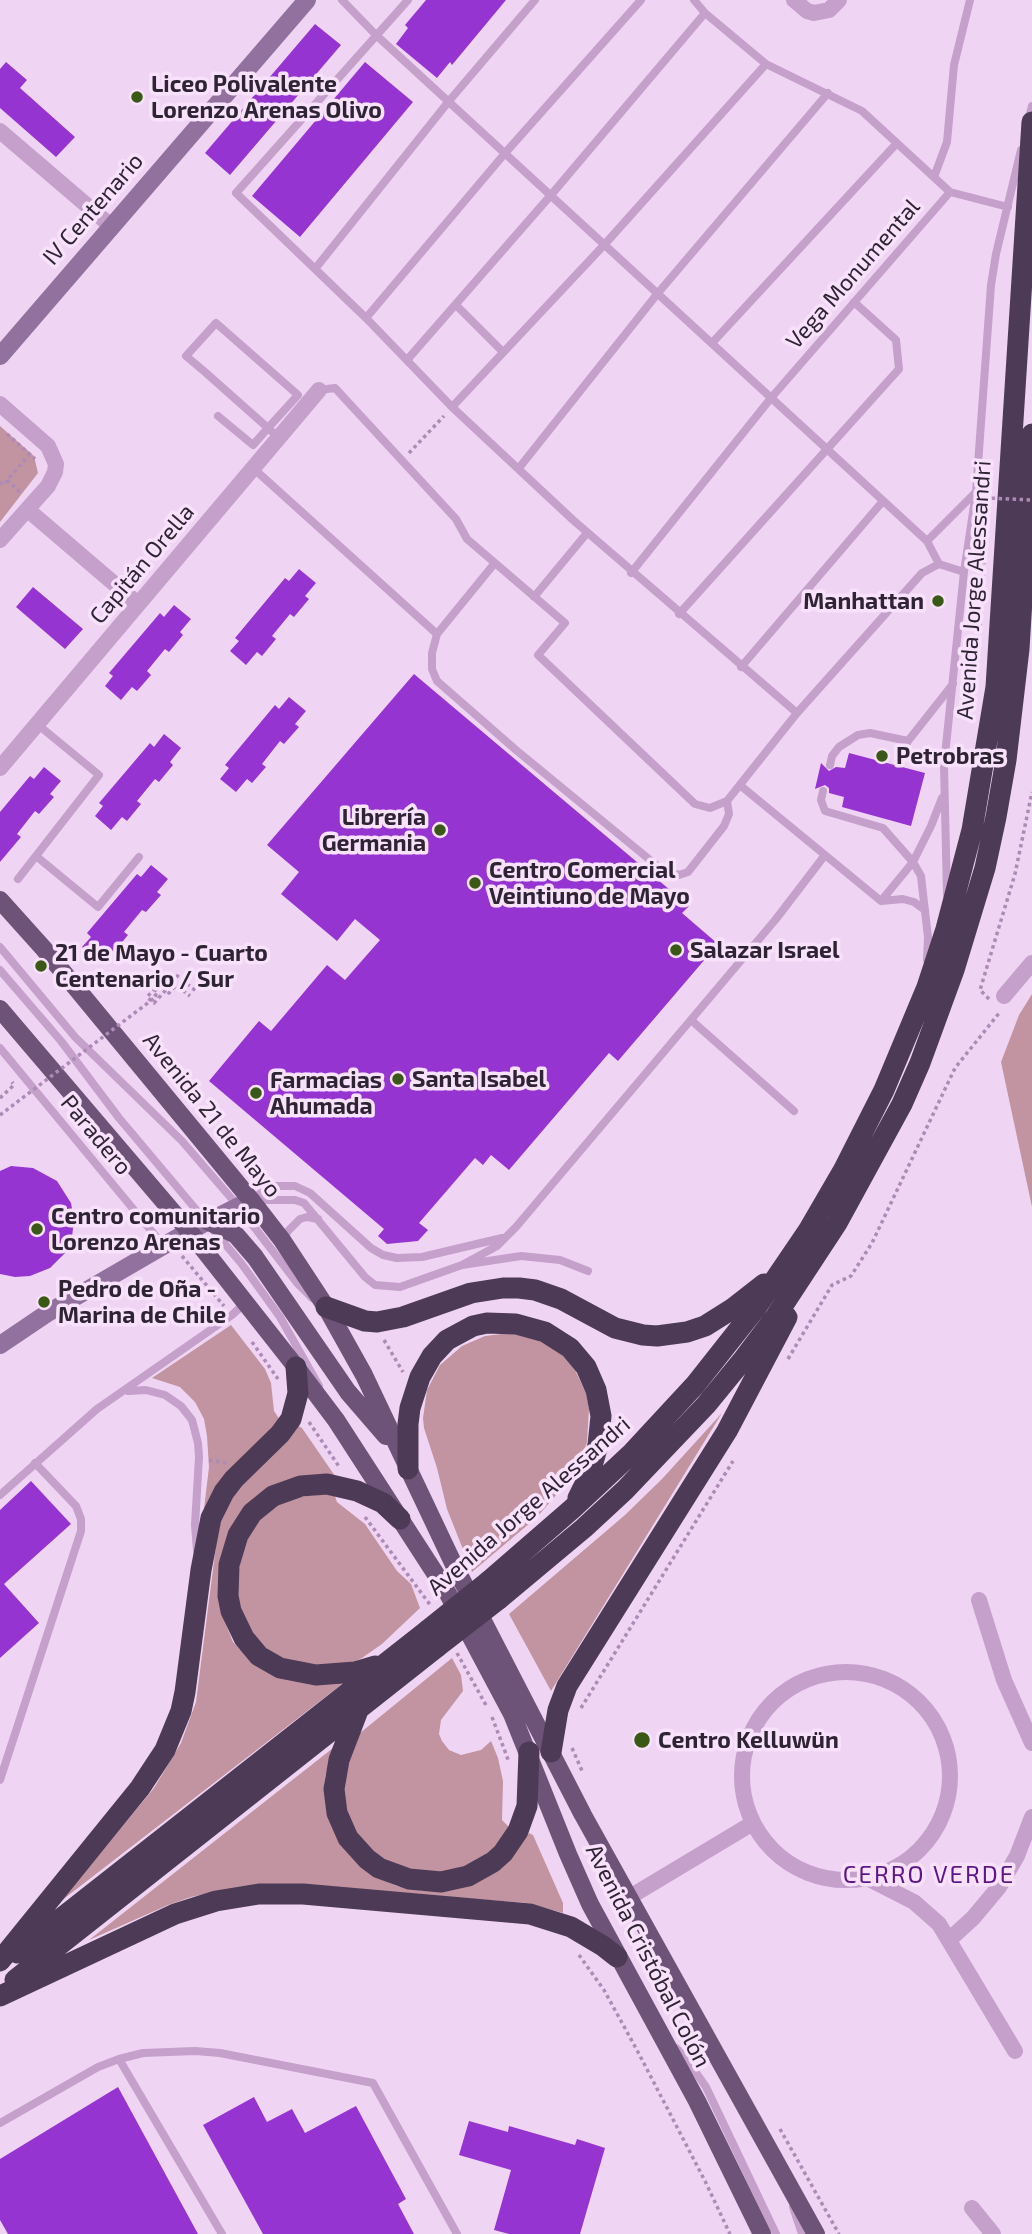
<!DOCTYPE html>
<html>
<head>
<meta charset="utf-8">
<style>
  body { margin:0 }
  canvas { display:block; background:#f0d4f3 }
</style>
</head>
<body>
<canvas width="1032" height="2234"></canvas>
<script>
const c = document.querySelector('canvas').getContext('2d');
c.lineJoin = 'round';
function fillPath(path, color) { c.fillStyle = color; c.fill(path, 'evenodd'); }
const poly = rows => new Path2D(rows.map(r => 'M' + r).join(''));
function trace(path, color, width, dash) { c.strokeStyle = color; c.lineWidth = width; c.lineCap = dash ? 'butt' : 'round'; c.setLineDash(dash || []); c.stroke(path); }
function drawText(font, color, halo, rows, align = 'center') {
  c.font = font + ' "Exo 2",sans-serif'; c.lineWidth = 7; c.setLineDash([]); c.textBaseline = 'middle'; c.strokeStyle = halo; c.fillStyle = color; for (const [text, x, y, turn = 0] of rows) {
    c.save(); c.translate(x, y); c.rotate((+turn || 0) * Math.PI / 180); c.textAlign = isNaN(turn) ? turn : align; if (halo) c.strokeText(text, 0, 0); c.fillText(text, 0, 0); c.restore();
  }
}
const green = poly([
  [0,426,34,456,38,473,0,522],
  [1032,994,1032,1207,1001,1062,1019,1015],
  [231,1325,265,1369,271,1383,274,1411,280,1420,204,1509,209,1467,207,1436,204,1419,195,1402,180,1387,152,1378],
  [510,1333,535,1338,558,1350,575,1370,586,1393,589,1409,587,1442,582,1457,570,1479,537,1517,472,1572,447,1509,437,1468,424,1428,423,1418,427,1390,440,1365,462,1346,485,1336],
  [722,1413,551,1691,509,1614,625,1515,662,1479],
  [297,1425,302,1428,335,1476,262,1494,222,1615,233,1642,252,1662,346,1681,61,1901,154,1788,181,1743,196,1702,218,1530,228,1498],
  [334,1493,337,1502,365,1524,397,1571,411,1584,420,1608,382,1644,362,1658,347,1666,333,1668,293,1663,270,1652,261,1644,245,1622,236,1593,241,1553,252,1529,268,1510,289,1498],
  [452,1658,461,1675,463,1691,441,1720,439,1734,442,1741,449,1750,461,1755,481,1750,491,1741,498,1758,503,1781,502,1820,512,1830,485,1857,461,1868,434,1874,396,1867,367,1849,346,1818,342,1782,360,1733],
  [333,1748,325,1777,324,1792,376,1877,397,1886,423,1891,442,1891,473,1884,498,1871,509,1861,529,1833,533,1835,563,1903,563,1913,528,1903,299,1886,214,1892,191,1897,168,1905,89,1940]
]);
const building = poly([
  [426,0,506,0,452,65,450,62,437,78,396,44,408,28,405,25],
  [315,24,341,45,230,175,205,153],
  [6,62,27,80,20,88,75,137,56,157,0,108,0,69],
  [365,62,413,102,300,237,252,196],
  [299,569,316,583,305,596,309,599,294,617,290,614,272,636,276,639,262,656,257,652,246,665,230,651,239,641,235,638,285,578,289,581],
  [33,587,83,629,65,649,16,607],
  [174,605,191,619,180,632,183,635,169,652,165,649,147,671,151,675,137,691,132,687,121,700,105,686,113,676,109,673,160,613,164,617],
  [414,674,689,906,682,913,718,944,618,1061,609,1053,509,1170,491,1155,483,1165,475,1158,419,1223,428,1230,418,1241,387,1244,378,1236,384,1229,209,1081,259,1021,271,1031,327,965,345,980,380,940,355,919,337,941,281,894,299,872,267,845],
  [289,697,306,711,295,724,299,727,284,744,280,741,262,764,266,767,252,783,247,779,236,792,220,779,229,768,225,765,275,705,279,709],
  [164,734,181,748,170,762,173,765,159,782,155,779,137,801,141,804,127,821,122,817,111,830,95,816,103,806,99,803,150,743,154,747],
  [849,753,925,773,911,826,842,807,844,797,829,793,829,788,825,785,815,789,821,763,829,771,836,767,845,768],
  [44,767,61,781,50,794,54,797,39,814,35,811,17,834,21,837,0,862,0,812,30,776,34,779],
  [151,865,168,879,157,892,161,895,146,912,142,910,124,932,128,935,114,952,109,948,98,960,82,947,91,937,87,933,137,874,141,877],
  [11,1166,33,1168,57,1181,71,1203,74,1220,72,1237,65,1253,50,1268,30,1276,15,1277,0,1274,0,1171],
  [31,1481,71,1524,4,1584,39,1623,0,1658,0,1510],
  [118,2087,198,2234,8,2234,0,2220,0,2159],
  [254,2097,267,2122,292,2109,305,2133,356,2106,406,2199,398,2204,414,2234,263,2234,203,2125],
  [469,2121,508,2132,509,2126,575,2145,577,2139,605,2148,580,2234,509,2234,494,2230,511,2170,459,2155]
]);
const path = poly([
  [7,434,35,459],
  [409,453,444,416],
  [7,480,21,493],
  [0,482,3,485,29,455],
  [176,975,196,991],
  [157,996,153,993,159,986,165,991,154,1003,147,997,159,984,169,993,176,985,190,996],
  [989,999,980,990,1015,874,1032,792],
  [0,1098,14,1085,12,1082],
  [182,1256,224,1306],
  [384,1340,403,1372],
  [252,1342,278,1379],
  [788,1359,832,1285,851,1276,872,1243,955,1068,1000,1012],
  [309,1422,340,1468],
  [209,1460,226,1463],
  [365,1517,431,1606],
  [457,1653,487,1707],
  [581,1708,733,1461],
  [492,1717,509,1762],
  [572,1748,583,1773],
  [579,1955,604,1990,638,2052,705,2181,730,2234],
  [780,2129,839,2234]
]);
const lane = poly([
  [342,0,376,35,927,541,939,564,964,572],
  [408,0,236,193,366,318,452,407,573,520,797,713],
  [1028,121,1032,106],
  [934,177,947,142,954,65,970,0],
  [950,192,1008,207],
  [315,269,449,101,535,0],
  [456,305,503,352],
  [366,318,506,152,641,0],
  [712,343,897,143],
  [407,360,551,195,705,13],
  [319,390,335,388,456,519,467,539,565,623,538,655,695,804,710,808,727,801,797,713,922,573,939,564],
  [452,407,605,244,766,64],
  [218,416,253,445,268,428,298,395,216,323,186,356,205,372,268,428,279,438],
  [253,468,437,634],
  [519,468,658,293,828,93],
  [927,541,976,492],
  [494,564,437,634,432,653,432,669,437,681,516,750,661,869,679,875,688,872,724,826,729,814,727,801],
  [631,573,771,398,950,192,862,111,766,64,705,13,694,0],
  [534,597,587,533],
  [679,614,899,369,896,340,854,302],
  [741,667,883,501],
  [902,752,908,741,953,684],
  [830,765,832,756,839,747,858,735,870,733,908,741],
  [741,786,881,901,903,899,914,902,925,910],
  [823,791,821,800,825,811,883,828,913,862,921,876,922,885,928,937,927,960],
  [36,856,98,907,139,857],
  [18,879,99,775,37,724],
  [947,895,944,765,964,572,976,492,991,285,996,254,1021,150],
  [881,901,913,862,931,826,942,798],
  [0,947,75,1037,182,1141,238,1206,298,1284,312,1298],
  [0,970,61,1041,119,1118,241,1263,280,1317,319,1386],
  [691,1020,794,1111],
  [0,1048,163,1245],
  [251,1200,271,1186,295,1186,310,1193,371,1248,383,1255,397,1258,422,1257,502,1238],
  [254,1200,295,1200,304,1203,365,1277,375,1285,400,1287,462,1265,521,1256,560,1260,588,1271],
  [282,1240,288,1231,300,1219,307,1217,318,1219],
  [462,1265,497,1246,516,1227,776,919,825,855],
  [128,1391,146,1390,165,1395,181,1406,192,1420,198,1443,199,1457,195,1525,197,1551],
  [0,1495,97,1409,232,1315,245,1303],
  [0,1780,81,1531,81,1519,76,1506,35,1463],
  [676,2048,688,2061,706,2087,776,2234],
  [119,2059,222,2234],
  [0,2123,98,2067,119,2059,143,2053,195,2051,220,2053,373,2083,457,2234],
  [793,2207,802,2234]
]);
const street = poly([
  [794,0,807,11,814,13,829,10,839,0],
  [0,131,111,226],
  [0,404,48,446,56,464,55,472,48,486,0,540],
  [28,510,138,604],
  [0,768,319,390],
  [1004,996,1032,963],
  [979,1600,1004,1680,1032,1743],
  '742 1776a104 104 0 1 1 208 0a104 104 0 1 1-208 0Z',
  [867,1878,914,1902,939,1924,1015,2051],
  [628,1898,753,1823],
  [949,1940,973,1918,999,1887,1017,1856,1032,1817],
  [972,2208,993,2234]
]);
const secondary = poly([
  [0,356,307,0],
  [0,1345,46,1314,189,1231,251,1200]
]);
const primary = poly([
  [0,900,44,949,251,1200,282,1240,326,1307,364,1375,454,1565,583,1815,816,2234],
  [0,1009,189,1231,296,1367,336,1420,446,1590,512,1714,568,1854,590,1904,697,2101,762,2234],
  [207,1221,236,1235,255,1257,348,1392,386,1436]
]);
const highway = poly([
  [326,1307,365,1321,377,1322,403,1317,471,1293,503,1288,519,1288,535,1290,561,1299,615,1328,643,1335,657,1336,687,1332,705,1326,732,1309,764,1284],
  [408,1469,408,1424,410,1408,420,1377,432,1356,447,1340,473,1326,487,1323,516,1324,545,1332,570,1348,586,1367,596,1390,601,1416,598,1445,589,1476,578,1498],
  [489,1581,572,1509,632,1453,695,1385,755,1309,808,1231,844,1169,884,1090,927,987,946,929,972,830,996,687,1032,122],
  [499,1599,584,1528,625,1490,706,1405,742,1361,776,1316,837,1223,902,1104,920,1063,954,970,985,868,996,817,1006,760,1019,649,1032,434],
  [375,1666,355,1672,316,1675,280,1668,259,1656,244,1638,231,1611,228,1596,229,1565,238,1535,252,1513,273,1496,301,1486,327,1484,357,1491,383,1503,400,1519],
  [357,1713,339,1760,334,1789,337,1813,348,1838,367,1859,379,1868,409,1879,441,1882,468,1876,493,1862,503,1853,518,1831,527,1806,529,1752],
  [551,1752,558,1710,567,1686,727,1431,787,1317],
  [17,1953,428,1630],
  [0,1961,140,1788,165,1750,181,1711,185,1692,201,1570,211,1518,224,1492,234,1479,280,1434,291,1419,298,1393,296,1367],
  [15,1980,437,1647],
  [0,1996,175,1914,216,1901,259,1894,303,1894,530,1914,571,1927,603,1946,617,1957]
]);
const pathBridge = poly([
  [976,683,988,498,1032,500],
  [0,1115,157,996]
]);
const highwayBridge = poly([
  [428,1630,489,1581],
  [437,1647,499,1599]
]);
const markers = [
  [137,97,7,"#3b5916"],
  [938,601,7,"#3b5916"],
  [882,756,7,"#3b5916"],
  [440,830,7,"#3b5916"],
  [475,883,7,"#3b5916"],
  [676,950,7,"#3b5916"],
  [41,966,7,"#3b5916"],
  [398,1079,7,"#3b5916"],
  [256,1093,7,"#3b5916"],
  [37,1229,7,"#3b5916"],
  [44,1302,7,"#3b5916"],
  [642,1740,9,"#3b5916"]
];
const poiNames = [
  ["Liceo Polivalente",151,84],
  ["Lorenzo Arenas Olivo",151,110],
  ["Manhattan",924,601,"right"],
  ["Petrobras",896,756],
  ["Librería",426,817,"right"],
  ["Germania",426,843,"right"],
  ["Centro Comercial",489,870],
  ["Veintiuno de Mayo",489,896],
  ["Salazar Israel",690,950],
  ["21 de Mayo - Cuarto",55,953],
  ["Centenario / Sur",55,979],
  ["Santa Isabel",412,1079],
  ["Farmacias",270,1080],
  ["Ahumada",270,1106],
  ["Centro comunitario",51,1216],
  ["Lorenzo Arenas",51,1242],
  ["Pedro de Oña -",58,1289],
  ["Marina de Chile",58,1315],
  ["Centro Kelluwün",658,1740]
];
const streetNames = [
  ["IV Centenario",93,209,-49],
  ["Vega Monumental",853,274,-49],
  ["Capitán Orella",142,564,-50],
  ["Avenida Jorge Alessandri",974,590,-86],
  ["Avenida 21 de Mayo",212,1115,51],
  ["Paradero",96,1135,50],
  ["Avenida Jorge Alessandri",529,1506,-41],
  ["Avenida Cristóbal Colón",648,1956,63]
];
const neighbourhoodNames = [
  ["CERRO VERDE",929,1875]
];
fillPath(green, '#c294a1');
fillPath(building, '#9534d1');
trace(path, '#ae8ab7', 3.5, [3.5, 3.5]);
trace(lane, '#c4a0cb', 8);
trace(street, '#c4a0cb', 16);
trace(secondary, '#93719f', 18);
trace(primary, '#6d5378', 18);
trace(highway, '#4d3a56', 21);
trace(pathBridge, '#ae8ab7', 3.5, [3.5, 3.5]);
trace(highwayBridge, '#4d3a56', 21);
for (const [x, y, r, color] of markers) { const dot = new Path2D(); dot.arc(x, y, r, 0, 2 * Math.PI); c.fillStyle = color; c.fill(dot); trace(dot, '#f8e1fa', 2.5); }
drawText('bold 23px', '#2f2434', '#f8e1fa', poiNames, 'left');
drawText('23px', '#2f2434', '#f8e1fa', streetNames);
c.letterSpacing = '2px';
drawText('24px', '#5d168a', '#f8e1fa', neighbourhoodNames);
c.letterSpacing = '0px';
</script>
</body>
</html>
